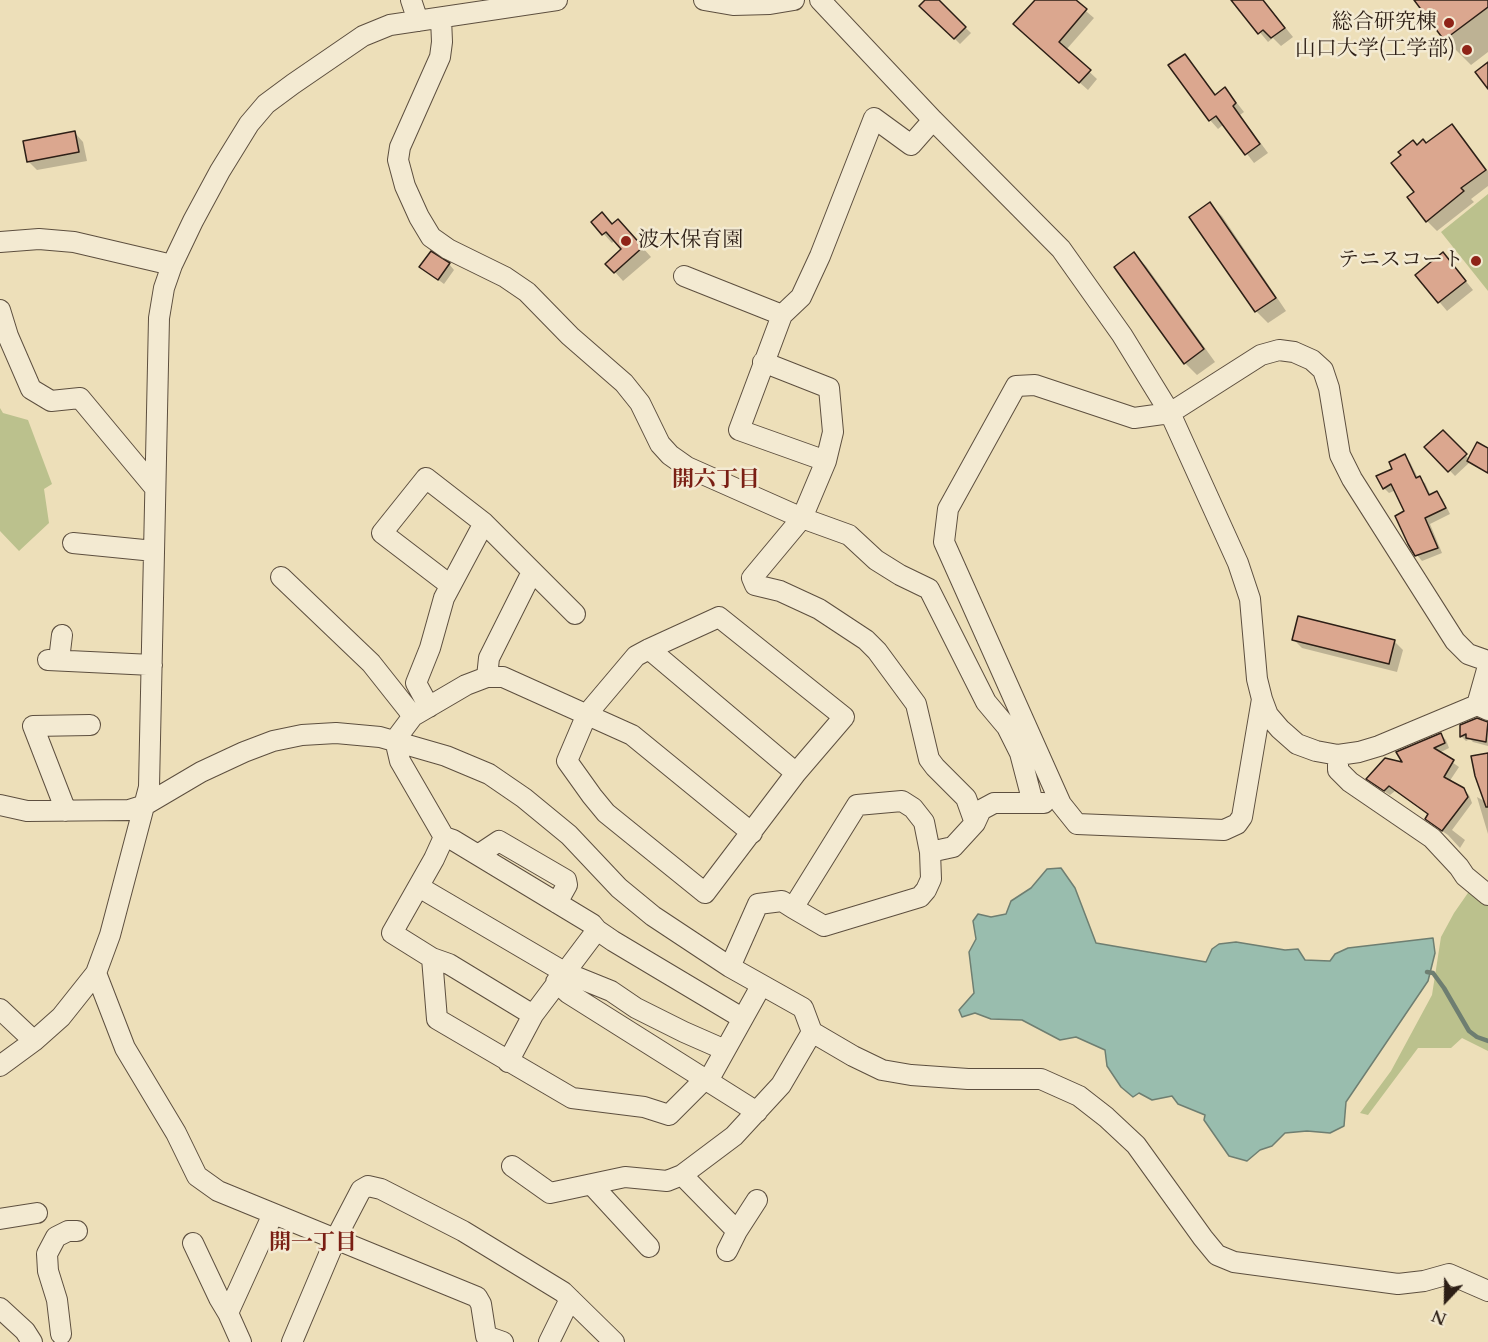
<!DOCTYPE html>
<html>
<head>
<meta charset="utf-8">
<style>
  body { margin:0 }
  #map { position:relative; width:1488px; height:1342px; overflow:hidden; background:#eddfb9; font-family:Cardo,serif }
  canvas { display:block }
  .north { position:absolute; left:1416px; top:1270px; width:60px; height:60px; -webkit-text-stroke:4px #f3ead2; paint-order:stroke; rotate:202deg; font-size:16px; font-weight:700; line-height:24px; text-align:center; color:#2d1f16 }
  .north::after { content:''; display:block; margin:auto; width:21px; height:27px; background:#2d1f16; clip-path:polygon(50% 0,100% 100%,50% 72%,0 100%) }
</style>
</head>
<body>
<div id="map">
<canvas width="1488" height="1342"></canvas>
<div class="north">N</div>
</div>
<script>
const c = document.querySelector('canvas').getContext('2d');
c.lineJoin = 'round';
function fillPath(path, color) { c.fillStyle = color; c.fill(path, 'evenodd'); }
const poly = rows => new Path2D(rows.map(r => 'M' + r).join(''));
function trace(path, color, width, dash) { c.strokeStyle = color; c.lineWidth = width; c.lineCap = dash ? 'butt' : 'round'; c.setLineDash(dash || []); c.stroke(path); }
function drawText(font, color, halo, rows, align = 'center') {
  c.font = font + ' Cardo,"Noto Serif JP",serif'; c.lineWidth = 5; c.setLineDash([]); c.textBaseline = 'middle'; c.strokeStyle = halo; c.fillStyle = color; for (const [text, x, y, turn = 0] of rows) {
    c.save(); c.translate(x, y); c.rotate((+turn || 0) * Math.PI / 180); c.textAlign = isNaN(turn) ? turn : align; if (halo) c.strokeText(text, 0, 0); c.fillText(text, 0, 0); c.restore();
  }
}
const green = poly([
  [1488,194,1488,291,1441,232],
  [0,408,3,413,28,420,52,484,44,489,49,523,19,551,0,531],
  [1470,890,1488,905,1488,1051,1462,1038,1451,1048,1418,1048,1368,1115,1360,1113,1391,1071,1432,995,1441,937,1454,913]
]);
const water = poly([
  [1061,868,1075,888,1096,943,1206,962,1212,949,1219,944,1236,942,1285,950,1298,949,1305,960,1330,961,1335,954,1348,948,1433,938,1435,953,1428,981,1346,1102,1344,1126,1330,1133,1307,1131,1285,1133,1272,1146,1260,1150,1247,1161,1229,1156,1204,1120,1205,1115,1178,1104,1172,1096,1152,1100,1139,1093,1133,1097,1121,1087,1107,1066,1105,1050,1076,1037,1060,1040,1022,1020,991,1019,975,1013,962,1017,959,1010,974,993,969,952,976,939,973,921,978,914,991,917,1006,914,1011,901,1031,888,1047,869,1061,868]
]);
const shadow = poly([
  [927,0,937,0,971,33,960,44,922,6],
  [1034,0,1073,0,1094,18,1066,50,1097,79,1088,90,1023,32,1036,1],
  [1233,0,1263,0,1293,37,1281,46,1273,38,1268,42],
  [1416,0,1488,0,1488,52,1471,65,1445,39],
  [1185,56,1216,95,1225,89,1233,98,1244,112,1240,115,1268,153,1254,163,1224,124,1218,129,1210,120],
  [1451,126,1462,136,1488,171,1488,186,1471,199,1474,202,1437,231,1427,221,1416,192,1417,146,1427,145],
  [75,133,83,142,87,161,37,170,28,161],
  [1210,204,1222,216,1286,311,1268,323,1256,311,1191,217],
  [593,222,627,230,651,257,623,281,615,272,624,249,615,240,612,243],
  [1134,254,1146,266,1215,362,1197,375,1185,363],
  [1451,263,1473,290,1447,311,1417,275],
  [449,264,454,270,444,284,421,267],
  [1443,432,1469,459,1488,450,1488,474,1470,462,1455,476,1427,447],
  [1404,456,1410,462,1418,478,1425,483,1431,496,1437,493,1442,498,1450,514,1430,524,1442,553,1422,561,1417,555,1406,512,1396,490,1389,493,1384,488,1394,469],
  [1293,639,1394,641,1403,650,1397,672,1302,648],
  [1477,720,1488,723,1488,746,1473,742,1470,739,1466,741,1461,736,1461,726],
  [1441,735,1446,740,1449,748,1439,753,1459,767,1449,782,1463,789,1469,795,1472,803,1452,830,1465,840,1460,848,1448,835,1432,824,1429,815,1395,791,1390,795,1373,784,1405,764],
  [1488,754,1488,834,1477,797,1486,802]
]);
const stream = poly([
  [1427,972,1433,973,1444,988,1469,1031,1477,1037,1488,1041]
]);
const building = poly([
  [925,0,939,0,966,27,954,39,919,6,925,0],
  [1035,0,1076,0,1087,9,1059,42,1091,70,1079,83,1013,24,1035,0],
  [1231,0,1263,0,1285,28,1271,38,1263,30,1258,34,1231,0],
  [1414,0,1488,0,1488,7,1444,40,1414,0],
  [1185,54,1215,95,1225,87,1236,103,1233,106,1260,144,1245,155,1216,116,1209,121,1168,65,1185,54],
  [1488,62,1488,89,1475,72,1488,62],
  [1452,124,1486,170,1461,188,1464,191,1426,222,1407,197,1414,192,1391,163,1401,155,1398,152,1413,140,1417,145,1423,139,1426,143,1452,124],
  [75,131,79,152,27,162,23,141,75,131],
  [1210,202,1276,298,1255,312,1189,217,1210,202],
  [602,212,612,224,618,219,643,247,614,273,605,264,621,249,606,232,602,235,591,222,602,212],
  [431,251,450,263,438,280,419,267,431,251],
  [1134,252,1204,349,1184,364,1114,267,1134,252],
  [1443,252,1466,281,1438,303,1415,275,1443,252],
  [1443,430,1467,454,1448,472,1424,447,1443,430],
  [1477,442,1488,448,1488,473,1467,461,1477,442],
  [1405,454,1416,478,1420,476,1429,495,1437,491,1446,508,1425,518,1438,548,1415,556,1408,544,1395,516,1404,511,1391,484,1383,489,1376,476,1392,469,1389,462,1405,454],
  [1298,616,1395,640,1389,664,1292,640,1298,616],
  [1477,718,1488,722,1486,742,1466,738,1466,734,1460,737,1460,725,1477,718],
  [1441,733,1445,743,1434,748,1454,760,1444,777,1464,788,1468,797,1442,831,1425,819,1428,814,1389,786,1384,791,1366,779,1385,758,1402,762,1396,752,1441,733],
  [1488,753,1488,807,1486,807,1475,776,1471,756,1488,753]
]);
const minor = poly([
  [411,0,418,21],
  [704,0,733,5,770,4,794,0],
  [820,0,933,120,1061,249,1122,335,1170,413,1238,563,1250,599,1257,679,1262,699,1268,715,1280,729,1297,744,1316,751,1338,755,1359,752,1379,746,1477,705,1488,710],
  [441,18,442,42,440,57,400,147,398,160,405,186,419,217,431,237,448,249,505,277,527,292,570,336,624,383,640,403,660,444,670,455,687,467,802,518,849,535,876,560,900,575,929,589,986,702,1007,727,1020,753,1033,803],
  [0,242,39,239,74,242,172,265],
  [684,276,782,315],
  [0,310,8,336,31,389,51,401,80,398,155,488],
  [763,362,829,388,833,432,826,461,802,518,752,578,755,585,780,591,819,609,866,640,877,651,916,704,929,759,935,767,966,798,975,823],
  [826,461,739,430,782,315,801,297,820,256,874,118,911,145,933,120],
  [73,543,154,551],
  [281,577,371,663,413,716],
  [450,585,382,533,426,478,484,523,575,614],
  [719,617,844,717,796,773,705,893,606,813,592,796,567,761,587,714,636,656,649,649,719,617],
  [649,649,796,773],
  [48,660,152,665],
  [59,660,62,635],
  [487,677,489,658,532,572],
  [1262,699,1242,817,1237,824,1224,830,1077,824,1061,804,944,542,948,509,1016,386,1035,385,1134,418,1170,413,1261,355,1279,350,1294,352,1312,360,1323,370,1329,388,1340,455,1352,479,1455,641,1468,654,1488,661],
  [1477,705,1488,666],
  [429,707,416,683,430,648,444,598,484,523],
  [395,740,400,761,444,837,453,840,592,924,597,930,613,941,742,1018],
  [395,740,413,716,466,685,487,677,503,677,632,735,752,833],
  [1338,755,1338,770,1350,782,1432,838,1459,867,1465,876,1488,895],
  [0,805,27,811,129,810,145,805,201,772,244,752,273,741,302,735,336,733,380,737,446,756,489,774,524,798,569,835,619,888,653,916,730,967,803,1008,812,1032,853,1056,882,1070,911,1075,968,1079,1041,1079,1079,1096,1106,1117,1136,1145,1203,1238,1217,1255,1234,1262,1398,1284,1424,1281,1449,1274,1488,1291],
  [66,811,33,726,90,725],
  [444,837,434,859,392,933,432,958,437,1019,572,1098,644,1107,669,1115,705,1079],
  [930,852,953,847,975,823,981,810,994,803,1044,803],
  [478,855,499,841,566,880,567,885,557,903],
  [419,887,564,972,611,991,636,1008,684,1032,725,1050],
  [432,958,449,964,533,1015],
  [730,967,758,904,782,901,793,908,824,926,920,897,926,890,931,879,930,852,924,822,913,808,902,801,857,805,793,908],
  [96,973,125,1048,176,1133,197,1176,218,1191,477,1297,481,1304,486,1336,503,1342],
  [556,982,568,993,757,1112],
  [0,1009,34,1041],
  [508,1062,533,1015,597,930],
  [0,1066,34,1041,61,1017,96,973,110,935,149,787,159,318,164,288,172,265,193,221,220,171,249,124,266,104,293,84,363,36,390,25,557,0],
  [708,1081,761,986],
  [512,1166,550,1193,625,1177,667,1181,682,1175,734,1136,781,1085,812,1032],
  [682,1175,737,1231],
  [592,1185,649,1247],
  [0,1219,37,1213],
  [193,1243,219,1298,228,1313,241,1342],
  [727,1251,737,1231,757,1200],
  [0,1308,25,1331,32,1342],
  [228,1313,273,1214],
  [61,1334,57,1300,48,1271,47,1254,56,1237,68,1231,77,1231],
  [292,1342,336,1238,361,1190,368,1186,381,1189,463,1231,563,1292,614,1342],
  [549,1342,570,1299]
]);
const markers = [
  [1449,23,6,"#8f2418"],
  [1467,50,6,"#8f2418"],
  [626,241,6,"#8f2418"],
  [1476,261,6,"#8f2418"]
];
const poiNames = [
  ["総合研究棟",1437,23],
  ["山口大学(工学部)",1455,50],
  ["波木保育園",638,241,"left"],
  ["テニスコート",1464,261]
];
const neighbourhoodNames = [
  ["開六丁目",716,481],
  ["開一丁目",313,1244]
];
fillPath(green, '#bbc18d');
fillPath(water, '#99bdae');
trace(water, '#6e7e71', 1.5);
fillPath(shadow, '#0003');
trace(stream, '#6e7e71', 4.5);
fillPath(building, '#dba78f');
trace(building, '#2d1f16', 1.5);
trace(minor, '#5d4f3f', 22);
trace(minor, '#f3ead2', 20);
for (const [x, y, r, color] of markers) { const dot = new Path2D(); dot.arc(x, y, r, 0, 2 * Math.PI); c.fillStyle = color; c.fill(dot); trace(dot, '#f3ead2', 2); }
drawText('21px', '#2d1f16', '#f3ead2', poiNames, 'right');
drawText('bold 22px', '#7a1f14', '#f3ead2', neighbourhoodNames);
</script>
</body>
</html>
